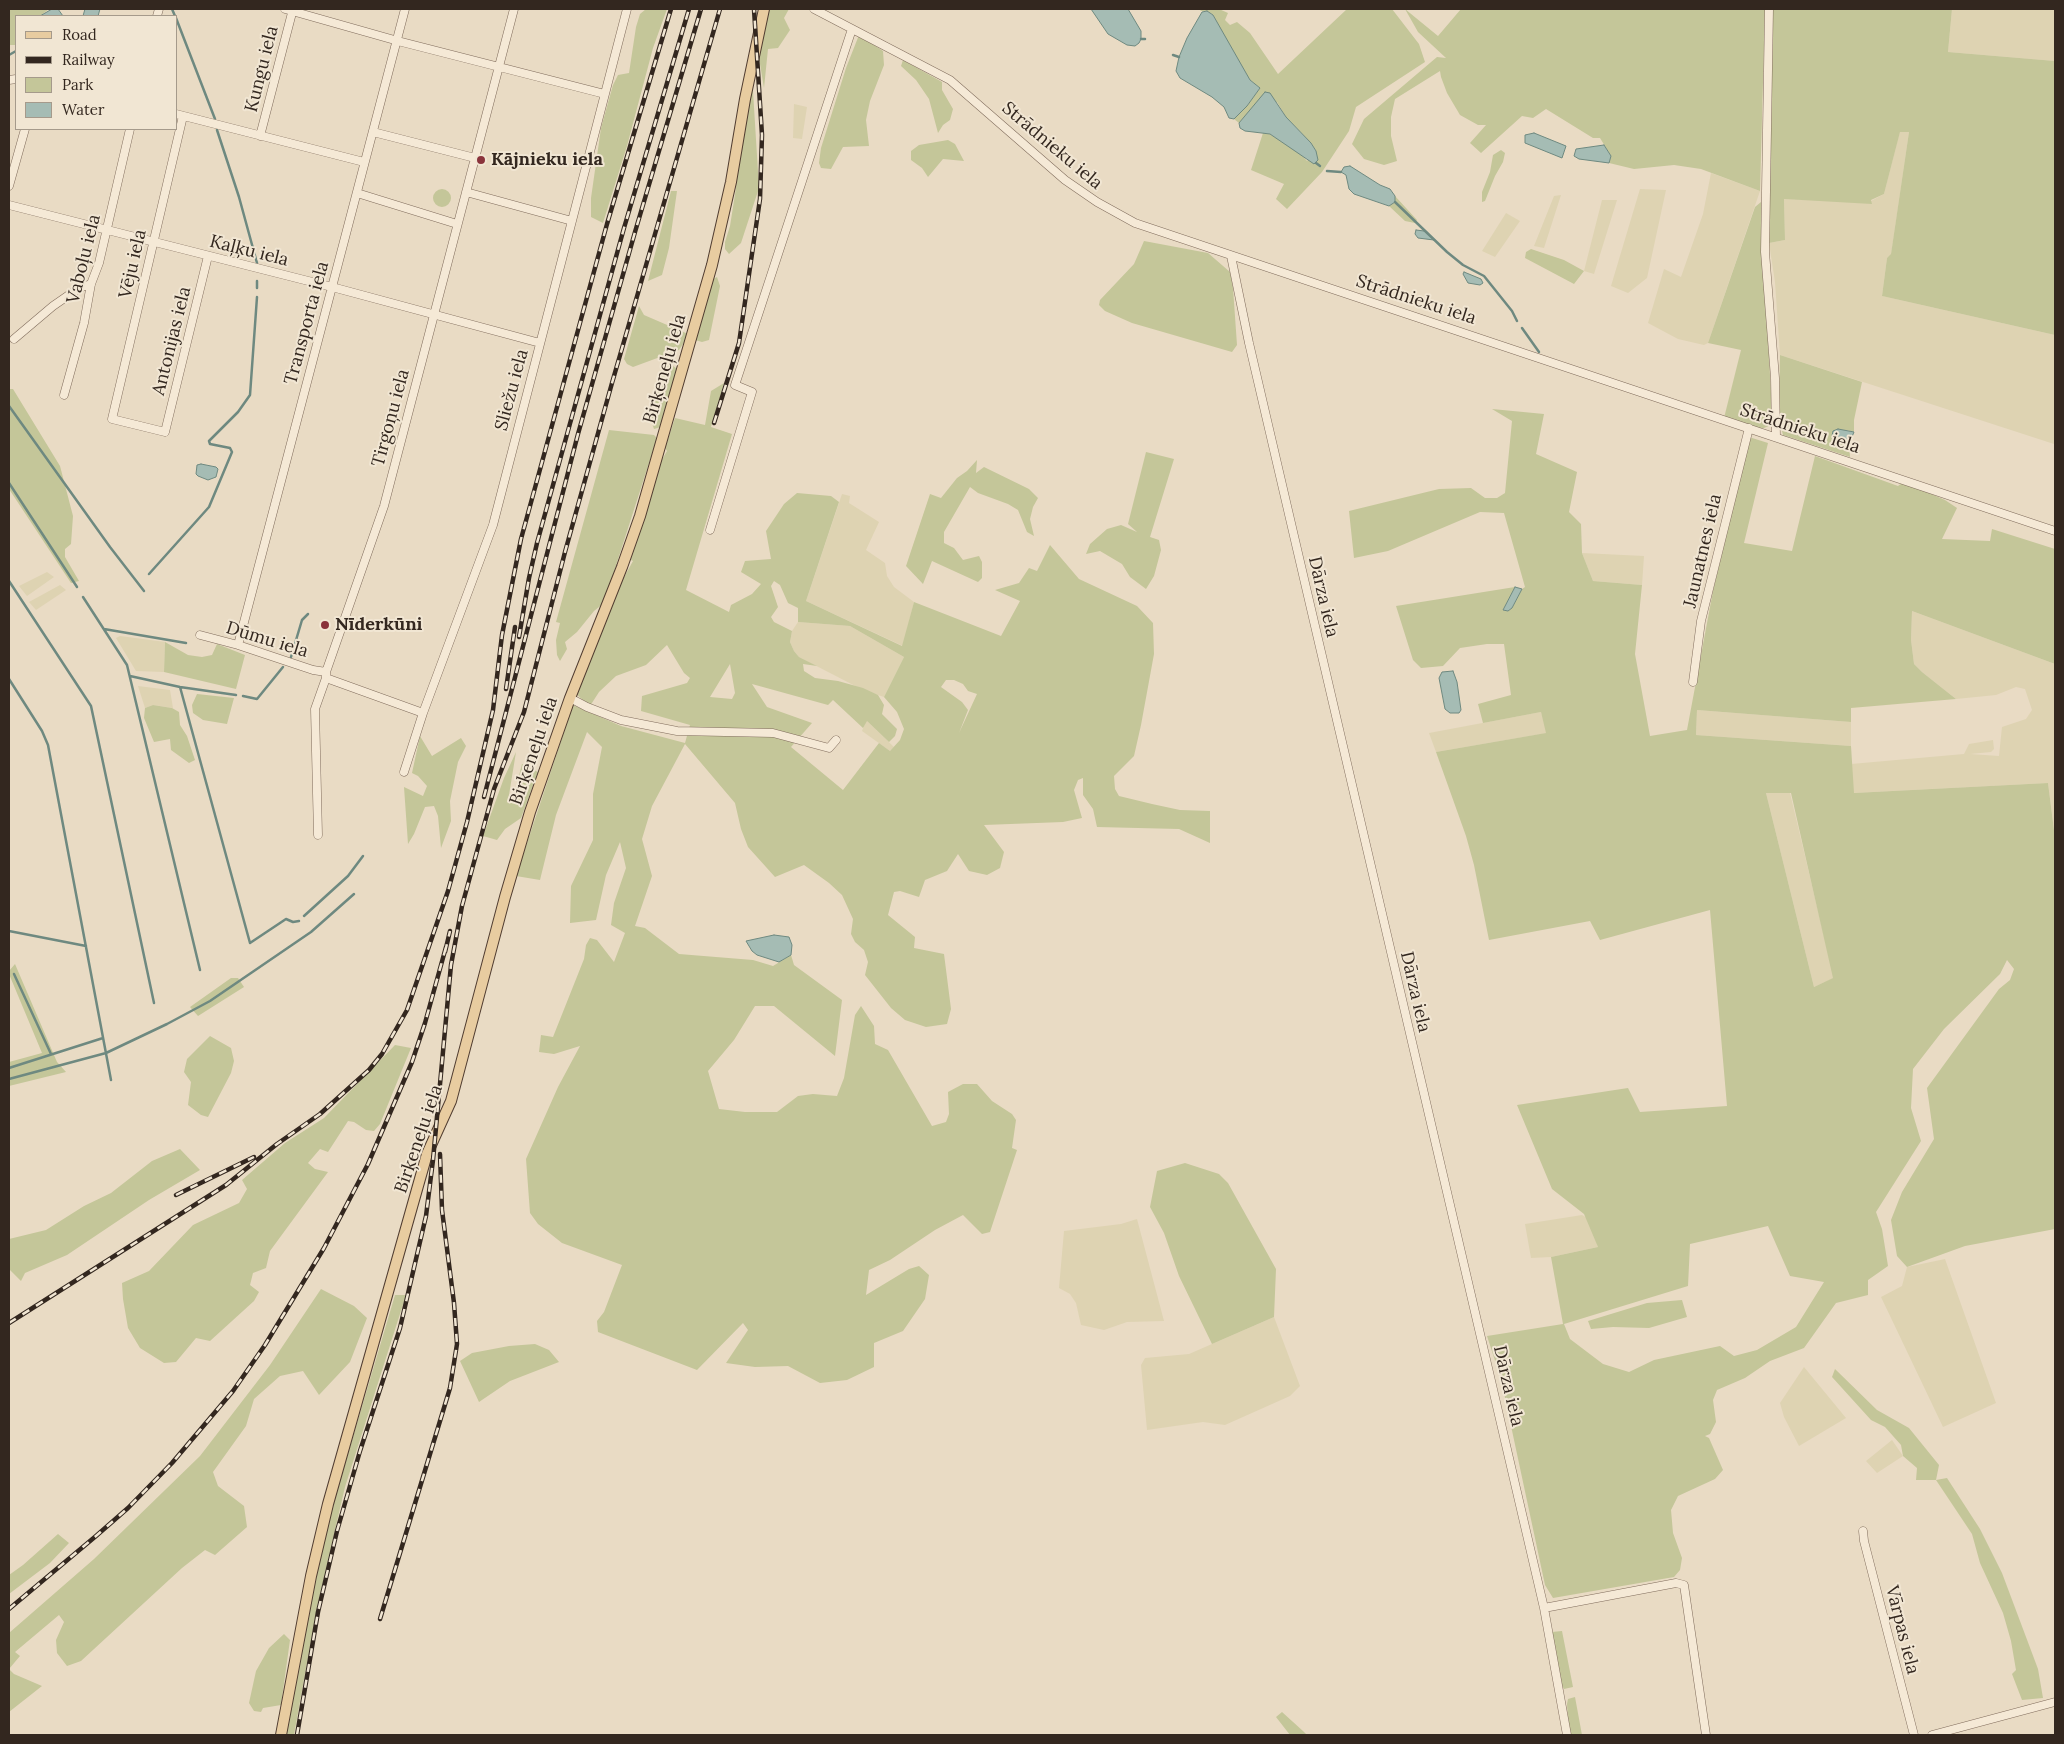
<!DOCTYPE html>
<html>
<head>
<meta charset="utf-8">
<style>
  body { margin:0 }
  #map { position:relative; width:2064px; height:1744px; overflow:hidden; background:#e9dbc4; font-family:Lora,serif }
  canvas { display:block }
  .frame { position:absolute; inset:0; border:10px solid #33271f; pointer-events:none }
  .legend { position:absolute; left:15px; top:15px; width:162px; height:115px; box-sizing:border-box; background:#f1e6d3; border:1px solid #a59a8b; margin:0; padding:6px 9px; list-style:none; font-size:15px; color:#33271f }
  .legend li { display:flex; align-items:center; gap:10px; height:25px }
  .legend b { width:25px; border:1px solid #a59a8b }
</style>
</head>
<body>
<div id="map">
<canvas width="2064" height="1744"></canvas>
<div class="frame"></div>
<ul class="legend">
<li><b style="height:6px;background:#e8cca0"></b>Road</li>
<li><b style="height:6px;background:#33271f"></b>Railway</li>
<li><b style="height:14px;background:#c4c699"></b>Park</li>
<li><b style="height:14px;background:#a5bcb4"></b>Water</li>
</ul>
</div>
<script>
const c = document.querySelector('canvas').getContext('2d');
c.lineJoin = 'round';
function fillPath(path, color) { c.fillStyle = color; c.fill(path, 'evenodd'); }
const poly = rows => new Path2D(rows.map(r => 'M' + r).join(''));
function trace(path, color, width, dash) { c.strokeStyle = color; c.lineWidth = width; c.lineCap = dash ? 'butt' : 'round'; c.setLineDash(dash || []); c.stroke(path); }
function drawText(font, color, halo, rows, align = 'center') {
  c.font = font + ' Lora,serif'; c.lineWidth = 4; c.setLineDash([]); c.textBaseline = 'middle'; c.strokeStyle = halo; c.fillStyle = color; for (const [text, x, y, turn = 0] of rows) {
    c.save(); c.translate(x, y); c.rotate((+turn || 0) * Math.PI / 180); c.textAlign = isNaN(turn) ? turn : align; if (halo) c.strokeText(text, 0, 0); c.fillText(text, 0, 0); c.restore();
  }
}
const farmland = poly([
  [1952,9,2055,9,2055,61,1948,52],
  [794,104,807,107,802,139,793,138],
  [1900,131,1909,132,1891,255,1887,258,1882,296,2055,335,2054,444,1780,355,1775,282,1769,243,1785,240,1784,199,1871,201,1884,194],
  [1711,173,1760,191,1708,343,1704,345,1678,339,1648,323,1664,269,1681,277,1703,214],
  [1640,189,1666,190,1647,278,1628,293,1611,286],
  [1561,195,1544,248,1534,246,1554,196],
  [1602,200,1617,200,1594,274,1584,271],
  [1506,213,1520,221,1495,257,1482,251],
  [842,494,850,496,849,503,879,522,866,550,885,563,887,576,894,587,914,602,903,646,806,601],
  [1582,553,1644,556,1642,585,1593,581],
  [47,572,54,577,27,596,19,586],
  [60,585,66,590,36,610,29,602],
  [1912,611,2055,664,2055,838,2048,783,1853,793,1851,764,1964,754,1969,744,1993,740,1994,749,1991,752,1970,754,1999,756,2002,727,2026,719,2032,710,2025,689,2016,687,1996,695,1956,699,1922,672,1914,664,1911,640],
  [798,622,850,626,904,657,884,697,863,690,799,657,794,651,790,642,792,631],
  [120,636,165,642,164,672,136,671,116,638],
  [138,686,170,690,173,708,153,705,145,708],
  [1697,710,1851,722,1851,746,1696,735],
  [1541,712,1547,733,1436,752,1429,733],
  [866,720,894,747,890,751,862,731],
  [1766,793,1790,793,1834,978,1814,987],
  [1582,1215,1591,1220,1598,1247,1551,1257,1531,1258,1525,1224],
  [1137,1219,1164,1321,1127,1322,1104,1330,1081,1325,1076,1303,1070,1294,1059,1288,1064,1231,1121,1224],
  [1945,1259,1996,1403,1943,1427,1881,1297,1902,1286,1907,1267],
  [1274,1317,1300,1386,1290,1396,1225,1425,1203,1422,1147,1430,1141,1365,1145,1358,1189,1354],
  [1804,1367,1846,1418,1799,1446,1784,1417,1780,1403],
  [1892,1440,1903,1456,1877,1473,1866,1461]
]);
const green = poly([
  [9,9,49,9,40,16,16,16,16,45,9,45],
  [646,9,667,9,653,48,627,146,603,223,591,217,591,198,601,128,613,85,618,75,629,73,636,27,640,14],
  [769,9,789,9,784,18,790,30,778,48,768,49,764,88,759,58],
  [1202,9,1219,9,1228,13,1225,20,1230,25,1237,22,1250,33,1278,74,1347,9,1392,9,1419,44,1425,62,1356,107,1349,131,1322,172,1287,209,1276,199,1284,184,1251,170,1263,133,1270,134,1300,153,1307,161,1316,151,1311,143,1286,117,1277,102,1256,104,1239,123,1234,119,1247,106,1260,88,1250,80,1237,61,1213,15,1207,11,1200,11],
  [1405,9,1438,36,1461,9,1765,9,1760,191,1701,169,1674,165,1634,169,1609,163,1611,156,1600,138,1593,138,1546,109,1533,118,1522,116,1481,153,1470,143,1486,125,1478,125,1460,115,1447,93,1441,77,1440,71,1395,99,1391,117,1391,136,1397,161,1384,165,1364,159,1352,144,1364,119,1437,57,1446,58,1418,32],
  [1773,9,1952,9,1948,52,2055,61,2055,335,1882,296,1887,258,1891,254,1909,132,1900,132,1884,194,1871,200,1872,204,1784,199,1785,240,1769,243],
  [859,35,883,51,884,65,870,101,866,120,869,146,843,147,831,169,821,168,819,163,821,148,846,68],
  [903,60,942,82,942,90,953,109,950,120,943,125,938,133,929,99,916,80,901,66],
  [753,91,759,188,741,243,729,254,725,249,725,242,730,226,736,188,737,162,750,93],
  [948,140,955,144,964,161,943,159,928,177,922,168,911,160,911,151,919,145],
  [1501,150,1505,153,1503,162,1495,176,1485,201,1482,202,1482,192,1490,172,1493,155],
  '433 198a9 9 0 1 1 18 0a9 9 0 1 1-18 0Z',
  [671,191,677,191,669,248,662,275,648,281],
  [1395,196,1417,220,1415,223,1405,221,1389,206,1395,202],
  [1761,202,1772,413,1771,425,1764,428,1756,428,1724,418,1741,350,1708,343,1755,207],
  [1144,241,1208,253,1230,272,1233,288,1237,345,1232,352,1132,323,1105,311,1099,305,1100,300,1134,264],
  [1531,249,1564,260,1584,271,1574,284,1525,258,1526,252],
  [717,277,720,286,709,340,702,342,695,340,713,279],
  [639,306,644,315,688,334,687,338,679,350,633,367,627,364,624,359],
  [1780,355,1862,382,1854,420,1854,432,1846,430,1835,439,1849,444,1850,457,1783,435,1779,419],
  [663,363,672,365,677,369,661,427,654,429,648,411],
  [724,383,711,427,732,434,686,590,729,612,731,605,752,594,761,584,741,572,745,561,771,559,766,531,784,504,797,493,831,496,839,502,806,601,902,646,914,602,1001,636,1020,601,995,590,1019,583,1029,568,1037,571,1050,545,1079,579,1137,606,1153,623,1154,654,1141,725,1134,756,1114,776,1115,789,1119,796,1152,804,1180,810,1210,811,1210,843,1179,829,1097,827,1093,809,1083,795,1083,778,1078,780,1074,790,1082,818,1063,822,984,825,1004,852,1000,868,987,875,969,871,958,854,947,871,925,880,919,897,900,891,894,892,888,915,915,937,914,948,944,954,951,1009,947,1024,926,1027,905,1020,891,1008,865,975,868,962,864,950,855,942,851,934,853,919,842,895,829,883,804,865,775,877,748,847,741,829,735,803,685,744,652,806,642,839,652,876,635,926,645,928,679,954,753,960,773,966,791,955,794,965,842,1000,835,1056,774,1006,755,1006,734,1040,708,1071,719,1109,745,1112,777,1112,798,1096,813,1094,837,1096,844,1078,855,1015,861,1006,874,1026,875,1044,888,1050,932,1126,946,1122,949,1114,948,1092,963,1084,977,1084,992,1101,1012,1114,1016,1120,1012,1148,1017,1150,990,1232,982,1234,963,1215,935,1230,890,1260,869,1270,866,1295,909,1269,919,1266,929,1275,925,1299,903,1331,874,1343,874,1367,847,1380,820,1383,788,1366,755,1367,726,1363,748,1330,743,1323,697,1370,598,1332,597,1321,604,1312,622,1265,562,1243,538,1224,530,1213,526,1159,558,1087,580,1046,554,1054,539,1052,541,1035,553,1037,584,959,586,945,590,938,597,940,614,962,625,933,611,925,614,903,626,868,620,842,606,875,596,920,570,923,571,886,593,840,593,794,602,747,587,732,556,815,540,880,516,876,573,705,621,726,685,743,690,725,641,711,642,696,687,683,690,678,684,673,667,645,646,665,616,676,599,692,590,706,576,694,618,588,633,561,629,559,660,463,667,451,665,448,675,418,705,425,711,391],
  [774,581,780,585,788,603,798,608,798,622,850,626,904,657,884,697,897,712,904,729,900,740,890,751,879,743,843,790,791,747,812,723,767,707,752,684,828,705,833,700,863,728,867,721,889,742,895,736,897,729,882,714,884,705,878,695,863,688,838,681,815,678,804,671,803,664,817,666,799,657,794,651,790,642,792,631,774,622,771,617,778,607,771,586],
  [730,664,735,693,732,699,710,697],
  [946,680,954,680,963,684,968,691,977,694,959,733,968,710,962,702,941,687],
  [9,389,13,389,60,466,73,516,71,544,65,549,65,557,79,581,71,583,9,489],
  [1492,409,1544,414,1536,454,1577,472,1569,512,1581,524,1582,553,1593,581,1642,585,1635,654,1650,736,1687,730,1713,591,1749,437,1768,443,1744,543,1792,551,1815,456,1898,486,1902,483,1911,485,1945,500,1957,508,1942,539,1990,541,1992,529,2055,549,2055,664,1912,611,1911,640,1914,664,1922,672,1956,699,1851,708,1851,722,1697,710,1696,735,1851,746,1854,793,2048,783,2055,838,2055,1229,1965,1246,1907,1267,1897,1256,1891,1220,1902,1192,1934,1139,1927,1088,1999,989,2010,980,2014,969,2007,960,2000,974,1944,1029,1913,1069,1911,1108,1921,1141,1876,1212,1882,1229,1888,1266,1868,1280,1868,1295,1836,1303,1804,1348,1770,1361,1745,1378,1717,1390,1713,1400,1716,1422,1710,1434,1705,1436,1709,1438,1723,1470,1715,1479,1678,1496,1671,1510,1673,1533,1682,1558,1680,1570,1674,1577,1553,1598,1545,1585,1501,1379,1487,1336,1563,1324,1551,1257,1598,1247,1584,1214,1552,1189,1517,1105,1628,1088,1640,1112,1727,1106,1710,910,1600,940,1590,921,1489,940,1474,865,1466,836,1436,752,1546,733,1541,712,1483,723,1478,704,1511,695,1504,644,1487,644,1460,648,1443,666,1421,668,1413,660,1396,606,1515,587,1503,610,1508,611,1512,608,1522,589,1525,587,1504,513,1480,512,1388,551,1354,558,1349,511,1439,489,1471,488,1485,498,1497,498,1505,493,1512,421],
  [1766,793,1791,793,1833,978,1814,987],
  [1768,1226,1790,1276,1824,1282,1796,1327,1757,1350,1734,1356,1720,1346,1654,1360,1629,1372,1603,1364,1570,1339,1564,1324,1688,1286,1690,1244],
  [609,430,654,435,657,438,604,603,594,611,577,632,565,642,567,649,560,661,557,655,556,640,560,623,556,622],
  [1146,452,1174,459,1150,537,1159,540,1161,550,1154,576,1146,589,1130,577,1122,564,1100,551,1086,554,1090,544,1107,529,1121,525,1137,532,1128,524],
  [977,460,976,473,984,467,1029,489,1038,498,1033,507,1030,519,1034,536,1027,532,1018,510,1008,504,978,493,970,487,944,532,944,543,954,548,963,560,979,556,982,562,982,578,978,582,932,561,923,584,906,566,930,494,941,498,957,478,967,471],
  [165,642,188,655,202,657,212,655,217,644,245,655,236,689,164,672],
  [197,694,234,698,227,724,203,720,193,713,192,705],
  [153,705,172,708,179,712,180,725,187,736,195,760,189,763,171,750,170,739,154,742,144,718,145,708],
  [420,736,432,756,461,738,466,746,458,762,450,801,451,821,441,848,438,816,434,806,425,807,414,834,408,844,404,787,423,796,427,786,418,776,412,773],
  [516,752,509,795,513,799,522,764,538,772,521,818,505,829,497,840,483,836,504,778],
  [15,964,57,1062,66,1072,9,1086,9,1062,42,1053,9,974,9,971],
  [231,978,238,978,244,987,198,1016,190,1007],
  [210,1036,231,1048,234,1061,231,1073,208,1117,201,1115,188,1105,191,1082,184,1072,187,1059],
  [395,1045,411,1048,380,1124,374,1131,366,1130,354,1122,348,1121,328,1152,320,1149,308,1163,315,1169,328,1172,270,1251,266,1268,253,1273,250,1285,259,1292,254,1301,210,1341,196,1338,176,1362,164,1363,140,1348,128,1328,123,1299,122,1283,149,1271,193,1225,239,1203,247,1189,242,1180,285,1143,324,1118],
  [180,1149,200,1170,149,1200,67,1255,25,1273,21,1281,9,1269,9,1239,46,1230,84,1206,111,1193,152,1161],
  [1185,1163,1219,1174,1228,1183,1276,1269,1274,1317,1212,1344,1179,1276,1164,1233,1150,1207,1157,1171],
  [321,1289,354,1306,367,1318,350,1362,319,1395,303,1371,280,1376,254,1399,246,1426,213,1472,218,1486,244,1506,247,1527,215,1555,205,1550,182,1568,81,1661,67,1666,57,1653,56,1640,64,1622,59,1615,15,1652,20,1656,9,1669,14,1674,42,1686,9,1712,9,1633,94,1559,200,1456,270,1365],
  [395,1295,406,1295,345,1487,317,1607,294,1735,285,1735,311,1600,332,1508],
  [1682,1300,1687,1317,1649,1328,1613,1327,1591,1329,1588,1321,1647,1303],
  [535,1344,549,1350,559,1362,510,1381,479,1402,460,1361,472,1353,509,1346],
  [1835,1369,1877,1410,1909,1428,1939,1465,1936,1480,1947,1478,1980,1529,2002,1573,2038,1669,2043,1698,2022,1700,2012,1674,2016,1670,2011,1641,2003,1613,1980,1563,1972,1534,1936,1480,1916,1480,1917,1468,1903,1456,1901,1445,1885,1427,1871,1420,1832,1377],
  [58,1534,69,1543,50,1563,9,1594,9,1575,23,1565],
  [1562,1631,1573,1687,1564,1689,1561,1684,1552,1632],
  [284,1634,290,1640,281,1705,263,1708,261,1712,254,1711,249,1703,256,1671,269,1648],
  [1575,1697,1582,1735,1570,1735,1568,1722,1567,1704,1568,1699],
  [1282,1712,1303,1731,1307,1735,1290,1735,1276,1717]
]);
const water = poly([
  [52,9,58,9,63,16,40,16,52,9],
  [85,9,100,9,98,16,83,16,85,9],
  [1091,9,1128,9,1141,31,1141,39,1139,43,1135,46,1127,45,1108,34,1091,9],
  [1207,11,1213,15,1250,80,1260,88,1247,106,1234,119,1229,118,1224,107,1212,97,1180,78,1176,71,1179,57,1187,38,1202,12,1207,11],
  [1265,92,1270,93,1286,117,1311,143,1316,151,1318,160,1314,164,1270,134,1245,131,1240,128,1239,123,1265,92],
  [1534,133,1566,146,1562,158,1525,143,1525,135,1534,133],
  [1604,145,1611,156,1609,163,1579,159,1574,156,1576,149,1604,145],
  [1350,166,1380,185,1390,189,1395,196,1395,202,1389,206,1354,194,1349,189,1346,175,1341,172,1344,167,1350,166],
  [1416,230,1424,231,1434,240,1418,238,1415,234,1416,230],
  [1464,272,1481,279,1483,283,1480,285,1468,283,1463,274,1464,272],
  [1838,429,1854,432,1849,444,1835,439,1832,436,1833,431,1838,429],
  [201,464,216,467,218,469,216,477,208,480,198,476,196,474,197,465,201,464],
  [1515,587,1522,589,1512,608,1508,611,1503,610,1515,587],
  [1453,671,1457,682,1461,710,1459,713,1450,713,1445,709,1439,678,1442,672,1453,671],
  [774,935,789,937,792,945,791,955,779,962,757,955,752,951,746,941,774,935]
]);
const stream = poly([
  [172,9,175,16],
  [176,18,215,119],
  [1141,39,1145,39],
  [9,55,16,51],
  [1173,55,1179,57],
  [217,130,239,197,257,263],
  [1316,163,1320,166],
  [1327,171,1341,172],
  [1395,202,1447,252,1463,265,1484,276,1512,311,1517,321],
  [257,281,257,288],
  [1522,328,1539,352],
  [9,406,110,547,144,591],
  [9,483,77,587],
  [149,574,209,507,232,452,230,448,210,444,209,441,238,412,250,395,257,297],
  [9,581,91,706,154,1003],
  [83,597,127,665,200,970],
  [104,629,186,643],
  [291,657,302,620,308,614],
  [130,676,180,687,236,695],
  [9,679,42,731,48,745,111,1080],
  [180,687,250,943,286,919,293,922,299,921],
  [243,696,257,699,283,667],
  [304,916,348,876,363,856],
  [9,931,86,946],
  [14,974,51,1054],
  [9,1068,103,1038],
  [9,1079,106,1053,167,1024,210,1001,311,932,354,894]
]);
const minor = poly([
  [285,9,398,41,605,94],
  [814,9,950,80,1065,180,1097,202,1135,223,2055,531],
  [1769,9,1765,252,1775,378,1776,437],
  [157,16,159,9],
  [9,80,16,79],
  [176,114,364,162],
  [183,116,112,419,165,432,208,256],
  [373,132,475,158],
  [260,136,293,9],
  [9,186,25,129],
  [466,192,572,221],
  [357,193,457,224],
  [9,205,332,287,540,343],
  [1231,256,1249,343,1544,1608,1567,1735],
  [14,339,53,306,79,288,91,284],
  [64,395,84,323,91,284,99,263,130,129],
  [710,530,752,392,735,385,852,29],
  [200,635,238,645,313,670,326,672],
  [238,645,405,9],
  [326,678,423,713],
  [1693,682,1701,621,1749,428],
  [570,698,587,707,621,720,677,731,773,733,829,748,836,740],
  [404,772,423,713,493,525,627,9],
  [318,835,315,709,326,678,326,672,384,506,514,9],
  [1863,1531,1864,1541,1914,1735],
  [1544,1608,1676,1583,1684,1585,1706,1735],
  [1932,1735,2055,1702]
]);
const major = poly([
  [281,1735,311,1576,328,1504,427,1154,451,1101,505,897,530,812,570,698,622,567,640,516,712,265,731,182,745,99,764,9]
]);
const rail = poly([
  [714,423,739,343,760,199,762,135,754,9],
  [519,637,529,578,537,543,624,228,689,9],
  [506,689,515,627],
  [484,797,578,434,635,232,701,9],
  [445,952,450,931],
  [176,1195,254,1157],
  [9,1323,226,1185,277,1144,320,1114,369,1070,382,1054,407,1010,448,891,467,822,493,710,502,635,521,539,607,224,671,9],
  [9,1609,96,1536,128,1508,172,1463,233,1391,265,1345,324,1248,368,1164,412,1062,425,1023,446,947],
  [380,1619,450,1388,457,1344,454,1303,442,1210,440,1154],
  [297,1735,318,1612,337,1531,360,1451,400,1328,426,1216,433,1160,451,965,462,906,494,789,524,712,565,552,612,383,720,9]
]);
const markers = [
  [481,160,5,"#8a333b"],
  [325,625,5,"#8a333b"]
];
const streetNames = [
  ["Kungu iela",262,69,-76],
  ["Strādnieku iela",1052,146,40],
  ["Kaļķu iela",249,251,14],
  ["Vaboļu iela",84,259,-76],
  ["Vēju iela",133,264,-77],
  ["Strādnieku iela",1416,300,18],
  ["Transporta iela",307,323,-75],
  ["Antonijas iela",172,341,-76],
  ["Birķeneļu iela",665,369,-74],
  ["Sliežu iela",512,390,-75],
  ["Tirgoņu iela",391,418,-75],
  ["Strādnieku iela",1800,429,18],
  ["Jaunatnes iela",1703,551,-77],
  ["Dārza iela",1323,597,77],
  ["Dūmu iela",267,640,17],
  ["Birķeneļu iela",534,751,-71],
  ["Dārza iela",1415,992,77],
  ["Birķeneļu iela",419,1139,-71],
  ["Dārza iela",1508,1386,77],
  ["Vārpas iela",1902,1630,76]
];
const poiNames = [
  ["Kājnieku iela",491,160],
  ["Nīderkūni",335,625]
];
fillPath(farmland, '#ded3b2');
fillPath(green, '#c4c699');
fillPath(water, '#a5bcb4');
trace(water, '#6e8980', 1);
trace(stream, '#6e8980', 2.5);
trace(minor, '#816d5d', 9);
trace(major, '#503c30', 12);
trace(minor, '#f5e9d6', 8);
trace(major, '#e8cca0', 10);
trace(rail, '#33271f', 4.5);
trace(rail, '#f1e6d3', 2.5, [8]);
for (const [x, y, r, color] of markers) { const dot = new Path2D(); dot.arc(x, y, r, 0, 2 * Math.PI); c.fillStyle = color; c.fill(dot); trace(dot, '#f1e6d3', 2); }
drawText('18px', '#33271f', '#f1e6d3', streetNames);
drawText('bold 18px', '#33271f', '#f1e6d3', poiNames, 'left');
</script>
</body>
</html>
